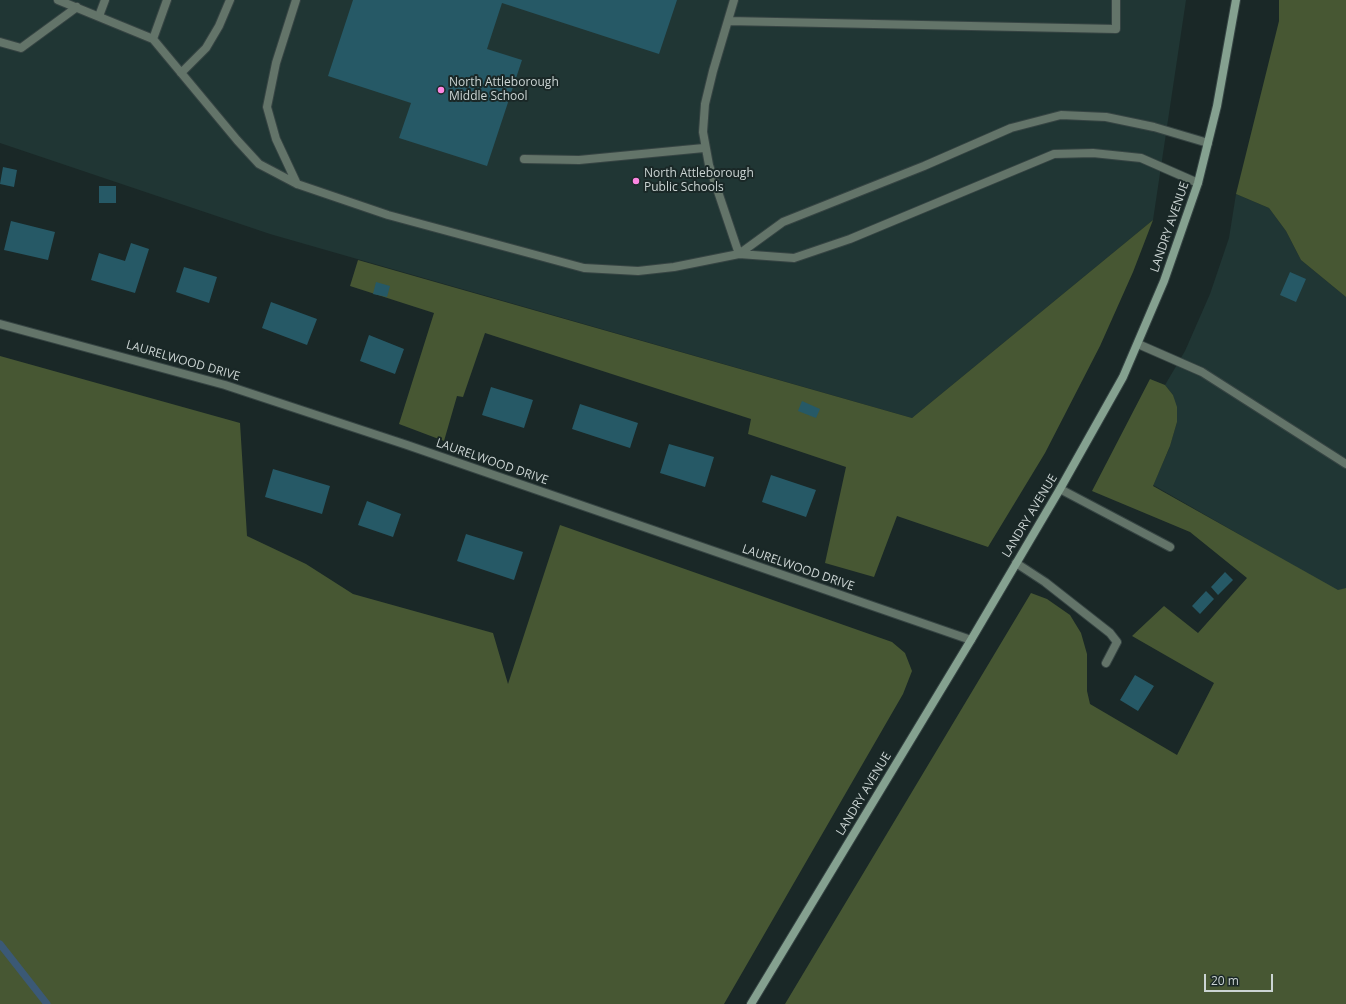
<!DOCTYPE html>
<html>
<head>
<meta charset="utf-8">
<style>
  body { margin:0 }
  #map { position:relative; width:1346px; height:1004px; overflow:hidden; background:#1a2827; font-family:"Open Sans",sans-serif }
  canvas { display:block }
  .scale { position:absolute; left:1204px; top:974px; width:69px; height:18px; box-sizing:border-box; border:2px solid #cbd4d3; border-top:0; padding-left:5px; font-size:12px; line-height:14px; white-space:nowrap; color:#cbd4d3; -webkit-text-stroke:3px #1a2827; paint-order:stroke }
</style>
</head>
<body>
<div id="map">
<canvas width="1346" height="1004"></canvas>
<div class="scale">20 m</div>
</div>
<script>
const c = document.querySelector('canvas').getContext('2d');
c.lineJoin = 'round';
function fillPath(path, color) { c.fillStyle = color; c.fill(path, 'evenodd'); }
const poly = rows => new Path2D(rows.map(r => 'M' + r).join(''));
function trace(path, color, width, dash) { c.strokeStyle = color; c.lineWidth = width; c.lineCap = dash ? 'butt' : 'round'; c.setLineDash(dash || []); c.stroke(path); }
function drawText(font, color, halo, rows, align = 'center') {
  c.font = font + ' "Open Sans",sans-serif'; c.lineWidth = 4; c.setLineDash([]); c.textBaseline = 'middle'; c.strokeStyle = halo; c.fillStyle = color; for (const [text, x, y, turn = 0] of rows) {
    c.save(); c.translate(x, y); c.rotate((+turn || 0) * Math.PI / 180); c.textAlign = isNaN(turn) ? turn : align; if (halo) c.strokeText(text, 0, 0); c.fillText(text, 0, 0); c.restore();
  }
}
const built = poly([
  [0,0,1186,0,1153,220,912,418,270,234,0,143],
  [1236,194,1269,208,1286,231,1301,260,1346,297,1346,588,1338,591,1153,485,1169,449,1177,422,1173,395,1165,385,1185,351,1210,294,1229,238]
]);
const forest = poly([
  [1279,0,1346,0,1346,297,1301,260,1286,231,1269,208,1236,194,1279,21],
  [1153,220,1133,272,1100,346,1045,453,988,547,897,516,874,577,825,563,846,467,748,434,751,419,485,333,463,397,457,396,444,441,399,424,434,313,350,286,358,260,912,418],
  [0,356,240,423,247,536,306,564,353,594,493,633,508,684,560,525,892,642,905,653,912,671,903,694,724,1004,0,1004],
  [1150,379,1165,385,1173,395,1177,407,1177,422,1170,446,1153,486,1338,590,1346,588,1346,1004,785,1004,1031,593,1047,599,1070,615,1081,633,1087,654,1087,691,1090,704,1177,755,1214,683,1132,636,1164,606,1198,633,1247,578,1190,532,1092,491]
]);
const stream = poly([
  [0,944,47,1004]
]);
const building = poly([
  [353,0,677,0,659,54,502,3,487,49,522,60,487,166,399,138,411,103,328,76],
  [3,167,17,170,14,187,0,184],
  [99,186,116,186,116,203,99,203],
  [11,221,55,232,48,260,4,250],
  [131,243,149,249,135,293,91,280,99,253,125,261],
  [184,267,217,277,209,303,176,292],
  [1290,272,1306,279,1296,302,1280,295],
  [376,282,390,286,387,297,373,294],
  [271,302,317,319,307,345,262,328],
  [369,335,404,349,395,374,360,361],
  [491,387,533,400,524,428,482,415],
  [802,401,820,409,816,418,798,411],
  [580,404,638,423,630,448,572,429],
  [669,444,714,457,705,487,660,473],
  [273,469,330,486,322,514,265,497],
  [771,475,816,490,806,517,762,502],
  [367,501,401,514,393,537,358,525],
  [466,534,523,552,514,580,457,561],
  [1225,572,1233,580,1218,595,1211,587],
  [1206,591,1214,599,1200,614,1192,606],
  [1135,675,1154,686,1138,711,1120,700]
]);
const lane = poly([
  [58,0,153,39,237,140,259,164,297,184,388,215,584,268,638,271,674,267,739,254,794,258,850,239,1054,154,1093,153,1141,158,1198,183],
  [296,0,276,63,267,107,276,139,297,184],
  [734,0,713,71,705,104,703,132,709,165,739,254],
  [99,16,105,0],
  [728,21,1116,29,1116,0],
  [153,39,167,0],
  [0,42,21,48,77,7],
  [181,73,206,48,219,26,230,0],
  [524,159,579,160,704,148],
  [739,254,783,222,924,166,1011,128,1061,115,1106,117,1154,127,1208,143],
  [1138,344,1202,372,1346,464],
  [1060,489,1170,547],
  [1016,563,1045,582,1110,633,1117,642,1106,663]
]);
const street = poly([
  [0,324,225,385,407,445,971,640]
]);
const secondary = poly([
  [751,1004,971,640,1060,489,1123,377,1164,281,1198,183,1217,106,1236,0]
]);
const markers = [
  [441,90,4,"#fd86e2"],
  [636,181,4,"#fd86e2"]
];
const poiNames = [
  ["North Attleborough",449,83],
  ["Middle School",449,97],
  ["North Attleborough",644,174],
  ["Public Schools",644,188]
];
const streetNames = [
  ["LANDRY AVENUE",1170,227,-71],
  ["LAURELWOOD DRIVE",183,361,16],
  ["LAURELWOOD DRIVE",492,462,19],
  ["LANDRY AVENUE",1030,516,-59],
  ["LAURELWOOD DRIVE",798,568,19],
  ["LANDRY AVENUE",864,794,-59]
];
fillPath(built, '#203634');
fillPath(forest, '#475733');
trace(stream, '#3b5975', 7);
fillPath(building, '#265966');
trace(lane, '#364443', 10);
trace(street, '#364443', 10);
trace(secondary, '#364443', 10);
trace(lane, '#637469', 8);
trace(street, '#637469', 8);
trace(secondary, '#85a190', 8);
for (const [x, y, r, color] of markers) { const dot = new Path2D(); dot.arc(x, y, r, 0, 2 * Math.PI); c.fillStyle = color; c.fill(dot); trace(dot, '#1a2827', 1.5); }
drawText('12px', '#cbd4d3', '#1a2827', poiNames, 'left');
drawText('12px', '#cbd4d3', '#1a2827', streetNames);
</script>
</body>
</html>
